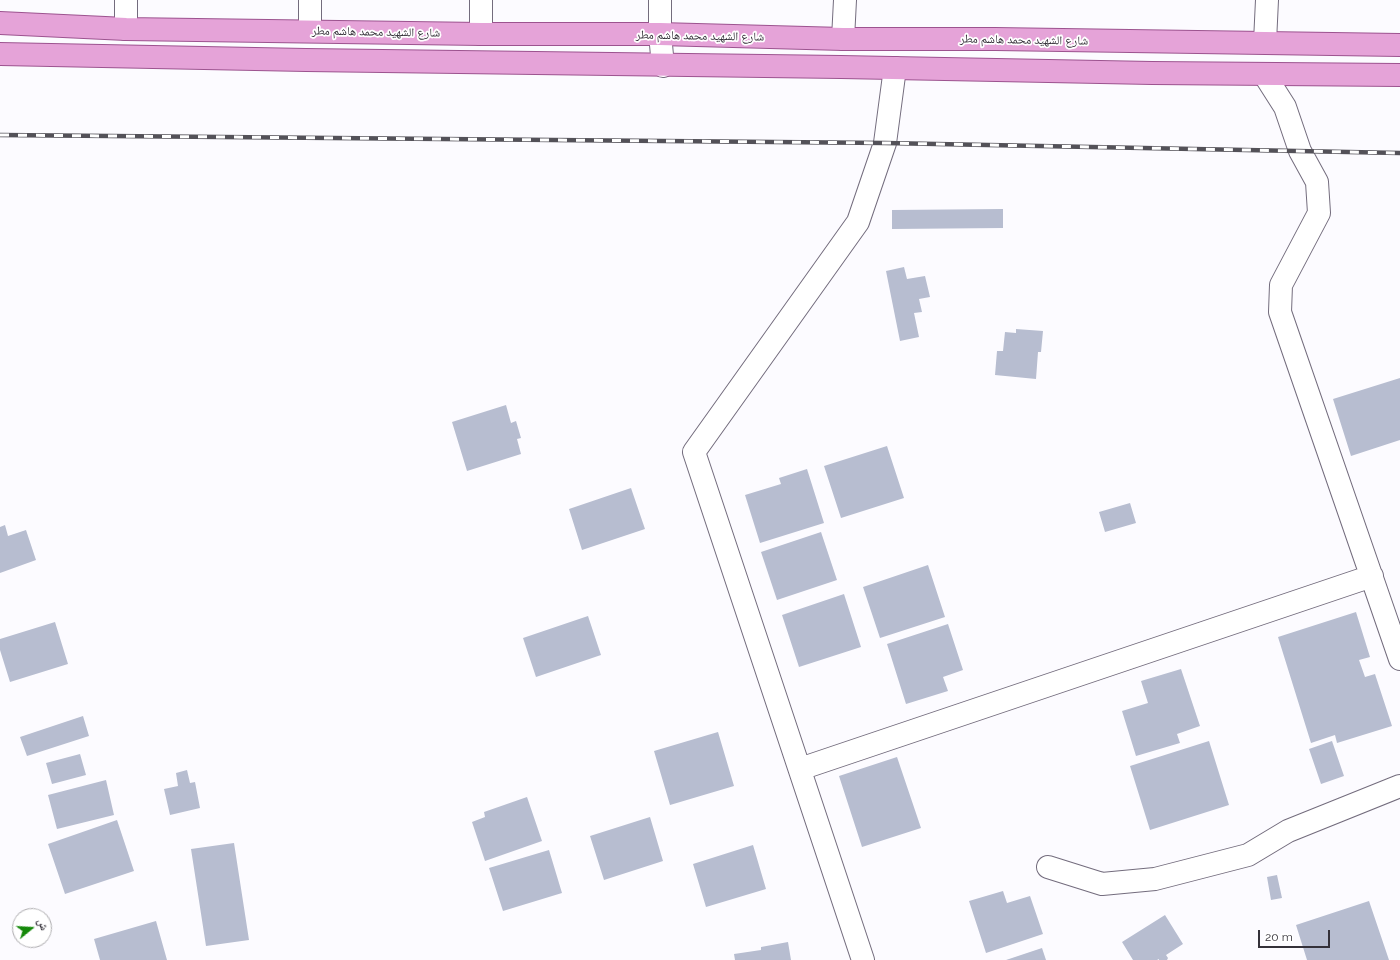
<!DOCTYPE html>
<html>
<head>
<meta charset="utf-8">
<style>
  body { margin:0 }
  #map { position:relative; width:1400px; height:960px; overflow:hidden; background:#fcfbff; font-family:Raleway,"Noto Naskh Arabic",sans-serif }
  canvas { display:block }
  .north { position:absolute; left:12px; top:908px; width:40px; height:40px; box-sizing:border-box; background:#fff; border:1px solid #aeadb0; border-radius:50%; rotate:72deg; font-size:11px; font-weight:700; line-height:16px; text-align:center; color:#343139 }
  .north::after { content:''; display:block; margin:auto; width:14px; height:18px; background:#15890a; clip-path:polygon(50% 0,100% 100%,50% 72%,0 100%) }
  .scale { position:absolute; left:1258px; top:930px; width:72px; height:18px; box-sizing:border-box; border:2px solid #343139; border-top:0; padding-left:5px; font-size:12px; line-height:14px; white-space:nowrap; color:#343139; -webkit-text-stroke:3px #fff; paint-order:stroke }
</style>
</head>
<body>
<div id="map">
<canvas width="1400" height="960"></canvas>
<div class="north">ش</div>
<div class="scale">20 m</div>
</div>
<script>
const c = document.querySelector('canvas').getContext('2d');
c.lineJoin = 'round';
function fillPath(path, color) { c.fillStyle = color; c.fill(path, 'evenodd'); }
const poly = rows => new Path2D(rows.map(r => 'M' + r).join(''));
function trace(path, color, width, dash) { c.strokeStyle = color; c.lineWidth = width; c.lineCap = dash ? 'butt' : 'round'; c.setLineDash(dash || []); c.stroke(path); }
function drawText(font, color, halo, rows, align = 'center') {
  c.font = font + ' Raleway,"Noto Naskh Arabic",sans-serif'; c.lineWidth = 3.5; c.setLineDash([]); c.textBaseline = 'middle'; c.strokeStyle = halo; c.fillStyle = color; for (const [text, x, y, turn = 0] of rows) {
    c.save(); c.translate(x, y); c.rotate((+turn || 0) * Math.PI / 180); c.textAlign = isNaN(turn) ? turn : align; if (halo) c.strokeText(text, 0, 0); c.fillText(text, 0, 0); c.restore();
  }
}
const building = poly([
  [1003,209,1003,228,892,229,892,210],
  [904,267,907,279,925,276,930,297,919,299,922,312,914,313,919,337,900,341,886,271],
  [1016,329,1043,331,1041,352,1038,352,1036,379,995,375,997,351,1003,351,1005,332,1016,333],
  [1400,378,1400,440,1351,456,1333,399],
  [506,405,511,423,516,421,521,438,517,439,521,454,467,471,452,422],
  [887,446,904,498,841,518,824,466],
  [807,469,824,523,760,543,745,495,781,484,779,478],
  [631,488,645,529,582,550,569,509],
  [1130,503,1136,523,1105,532,1099,512],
  [5,525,8,536,26,530,36,560,0,573,0,527],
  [821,532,837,580,777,600,761,552],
  [928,565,945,617,880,638,863,587],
  [844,594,861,647,799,667,782,615],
  [1356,612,1370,657,1359,660,1365,677,1375,674,1392,726,1337,743,1335,735,1311,743,1278,637],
  [588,616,601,655,536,677,523,638],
  [55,622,68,664,10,682,0,650,0,639],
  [948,624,963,670,943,677,948,691,906,704,887,644],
  [1181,669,1200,726,1177,734,1180,743,1136,756,1122,711,1148,703,1141,681],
  [83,716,89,736,27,756,20,737],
  [718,732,734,786,670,805,654,751],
  [1209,741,1229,805,1150,830,1130,766],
  [1332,741,1344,776,1321,784,1309,749],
  [80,754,86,775,52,784,46,763],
  [897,757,921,828,862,847,839,776],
  [187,770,190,783,195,782,200,808,170,815,164,789,178,786,176,773],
  [106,780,114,815,57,829,48,795],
  [527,797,542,841,485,861,472,822,485,817,484,812],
  [650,817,663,861,604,880,590,836],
  [117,820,134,871,65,894,48,844],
  [234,843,249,940,206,946,191,849],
  [753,845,766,889,706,907,693,864],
  [549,850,562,893,503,911,489,868],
  [1277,875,1282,898,1271,900,1267,877],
  [1003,891,1007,903,1030,896,1043,934,986,953,969,901],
  [1369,901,1389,960,1307,960,1296,925],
  [1165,915,1183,944,1166,955,1168,958,1167,960,1159,960,1159,959,1157,960,1133,960,1122,942],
  [156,921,167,960,100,960,94,939],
  [788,942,791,960,735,960,734,954,761,950,761,947],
  [1042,948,1046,960,1006,960]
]);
const minor = poly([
  [310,0,310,31],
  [481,0,481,34],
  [660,0,660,34,663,66],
  [126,29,126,0],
  [843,39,845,0],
  [1265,42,1267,0],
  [1264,74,1285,107,1300,151,1317,182,1319,213,1281,285,1280,312,1400,659],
  [800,769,1372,576],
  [1048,867,1102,884,1155,879,1248,855,1288,831,1400,786],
  [863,960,694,452,858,222,885,143,895,68]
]);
const major = poly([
  [0,23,126,29,481,34,660,34,843,39,995,39,1400,45],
  [0,54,306,60,841,67,1152,73,1400,75]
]);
const rail = poly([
  [0,135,885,143,1400,153]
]);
const streetNames = [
  ["شارع الشهيد محمد هاشم مطر",376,32,1],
  ["شارع الشهيد محمد هاشم مطر",700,36,1],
  ["شارع الشهيد محمد هاشم مطر",1024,40,1]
];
fillPath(building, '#b7bdd0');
trace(minor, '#736c7d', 24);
trace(major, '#9c538f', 24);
trace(minor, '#fff', 22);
trace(major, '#e5a3d8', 22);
trace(rail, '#535158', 4.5);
trace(rail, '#fff', 3, [9]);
drawText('12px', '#343139', '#fff', streetNames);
</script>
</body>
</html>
